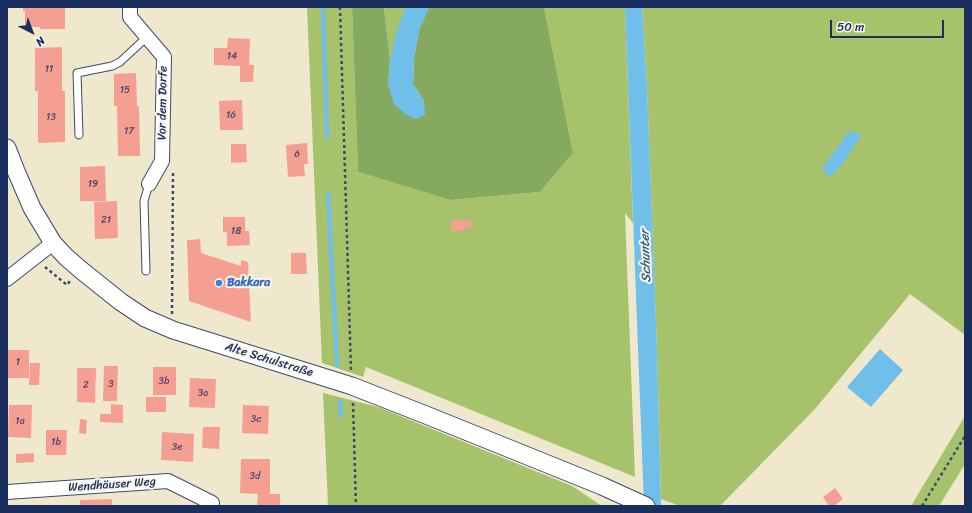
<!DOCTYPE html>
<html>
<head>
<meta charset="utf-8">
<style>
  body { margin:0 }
  #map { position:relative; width:972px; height:513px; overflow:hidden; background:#efe8cd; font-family:Sriracha,sans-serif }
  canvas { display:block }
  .frame { position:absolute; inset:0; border:8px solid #1b2f5e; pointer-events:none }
  .north { position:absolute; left:12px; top:12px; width:40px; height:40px; -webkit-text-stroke:3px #fbf7ec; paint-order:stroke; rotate:138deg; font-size:11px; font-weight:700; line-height:16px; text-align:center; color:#1b2f5e }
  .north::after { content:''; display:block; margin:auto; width:14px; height:18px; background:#1b2f5e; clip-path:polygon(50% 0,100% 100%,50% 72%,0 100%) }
  .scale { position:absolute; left:830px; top:20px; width:114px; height:18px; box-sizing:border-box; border:2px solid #1b2f5e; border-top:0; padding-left:5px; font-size:12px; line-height:14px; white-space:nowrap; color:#1b2f5e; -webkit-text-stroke:3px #fbf7ec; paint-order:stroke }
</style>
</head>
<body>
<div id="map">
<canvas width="972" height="513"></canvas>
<div class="frame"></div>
<div class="north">N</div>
<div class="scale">50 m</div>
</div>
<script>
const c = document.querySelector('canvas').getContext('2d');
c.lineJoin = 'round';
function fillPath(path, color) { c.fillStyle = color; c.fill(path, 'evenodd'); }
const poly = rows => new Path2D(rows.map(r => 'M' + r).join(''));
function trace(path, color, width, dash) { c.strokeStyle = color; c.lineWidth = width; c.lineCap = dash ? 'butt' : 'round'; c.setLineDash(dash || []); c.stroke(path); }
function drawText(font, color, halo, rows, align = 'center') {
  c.font = font + ' Sriracha,sans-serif'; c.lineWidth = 4; c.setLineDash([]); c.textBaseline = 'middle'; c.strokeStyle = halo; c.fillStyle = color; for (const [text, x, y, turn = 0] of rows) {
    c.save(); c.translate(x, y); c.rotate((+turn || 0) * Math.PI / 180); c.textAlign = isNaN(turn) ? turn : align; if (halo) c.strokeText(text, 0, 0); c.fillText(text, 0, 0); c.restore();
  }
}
const green = poly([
  [307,7,352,7,358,172,452,200,540,192,573,153,544,7,625,7,633,223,625,213,635,477,366,367,363,377,322,363],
  [384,7,429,7,388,85,390,61],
  [642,7,965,7,965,335,910,294,815,409,720,506,680,506,661,499,657,350,647,87],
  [323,393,378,407,572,486,599,504,604,506,328,506],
  [965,416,965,464,939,506,911,506]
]);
const forest = poly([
  [352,7,384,7,390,61,388,85,424,101,413,84,414,58,419,30,429,7,544,7,573,153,540,192,451,200,358,172]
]);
const water = poly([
  [406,7,429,7,419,31,414,58,413,84,424,101,425,115,416,119,406,115,394,104,388,85,390,61,397,29],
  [625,7,642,7,647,87,657,350,661,506,644,506],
  [849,131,862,134,844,162,830,177,822,169],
  [880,349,903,370,871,407,847,387]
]);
const stream = poly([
  [323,7,327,137],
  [328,193,337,365],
  [340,402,341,416]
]);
const building = poly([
  [23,7,65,7,65,29,40,29,40,27,25,27,25,11,23,11],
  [228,38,250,39,249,65,254,65,253,82,240,82,240,66,214,65,214,48,227,48],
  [62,47,62,91,65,91,65,142,38,143,38,91,35,91,35,48],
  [136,73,137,106,139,106,140,156,118,156,117,106,114,106,114,74],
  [242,100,243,130,220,130,219,101],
  [307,143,308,164,304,164,305,176,288,177,286,145],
  [231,144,246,144,247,162,231,163],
  [105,166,106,201,80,201,80,167],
  [117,201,118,238,95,239,94,202],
  [223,217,245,217,245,231,249,231,250,245,227,246,227,232,223,232],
  [451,220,471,220,471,228,464,228,464,231,451,231],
  [200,239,201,253,241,266,241,260,248,262,251,322,189,301,187,240],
  [291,253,306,253,307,274,291,274],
  [7,350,29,350,29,378,7,378],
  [30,363,40,363,39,385,29,385],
  [104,366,118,366,117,401,103,401],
  [153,367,176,367,176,395,153,395],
  [77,368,96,368,95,403,77,402],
  [190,378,216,379,215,408,189,407],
  [146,397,166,397,166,412,146,412],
  [111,404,123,405,123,423,100,422,100,414,111,414],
  [9,405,32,405,31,438,8,437],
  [243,405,269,406,268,434,242,433],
  [80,419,87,420,86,434,79,433],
  [203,427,220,427,219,449,202,448],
  [46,430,67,430,66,455,46,455],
  [162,432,194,434,193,462,161,460],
  [34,453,34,462,16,463,16,454],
  [241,459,270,459,270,494,280,494,280,506,257,506,258,494,240,493],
  [835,488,843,499,834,506,829,506,823,497],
  [112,499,112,506,80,506,80,500]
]);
const path = poly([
  [340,7,351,370],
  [45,267,67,285,70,281],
  [172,314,173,173],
  [353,403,356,506],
  [922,506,965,436]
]);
const service = poly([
  [79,135,77,73,112,66,120,62,147,37],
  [146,271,144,201,149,184]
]);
const minor = poly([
  [130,7,130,17,164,57,162,161,149,184],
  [7,279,53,243],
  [7,492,168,481,212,503]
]);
const tertiary = poly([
  [7,148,16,171,32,208,53,243,66,257,81,270,121,302,145,318,173,330,352,386,426,415,602,486,646,506]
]);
const markers = [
  [219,283,4,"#3f7fe0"]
];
const numberNames = [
  ["14",232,56],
  ["11",49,69],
  ["15",125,90],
  ["16",231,115],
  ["13",51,117],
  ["17",129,131],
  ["6",297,154],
  ["19",93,184],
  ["21",106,220],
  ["18",236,231],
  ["1",18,362],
  ["3b",164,381],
  ["3",111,384],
  ["2",86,385],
  ["3a",203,393],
  ["3c",256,419],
  ["1a",20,421],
  ["1b",56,442],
  ["3e",177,447],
  ["3d",255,476]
];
const streetNames = [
  ["Vor dem Dorfe",163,103,-89],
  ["Alte Schulstraße",269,360,17],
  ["Wendhäuser Weg",112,485,-4]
];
const shopNames = [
  ["Bakkara",227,283]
];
const waterNames = [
  ["Schunter",646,256,-92]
];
fillPath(green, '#a6c36b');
fillPath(forest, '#84a95f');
fillPath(water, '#6fbfea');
trace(stream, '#6fbfea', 4.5);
fillPath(building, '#f59f93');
trace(service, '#3b4b6f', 9);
trace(minor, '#3b4b6f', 16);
trace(tertiary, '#3b4b6f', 19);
trace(path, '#3b4b6f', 2.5, [3, 3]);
trace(service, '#fff', 7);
trace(minor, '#fff', 14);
trace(tertiary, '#fff', 17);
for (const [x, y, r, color] of markers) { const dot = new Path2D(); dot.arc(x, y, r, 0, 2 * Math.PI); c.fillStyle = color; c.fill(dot); trace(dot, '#fbf7ec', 1.5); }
drawText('10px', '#524b6b', null, numberNames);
drawText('12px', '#1b2f5e', '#fbf7ec', streetNames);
drawText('bold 12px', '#366cbe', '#fbf7ec', shopNames, 'left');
drawText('italic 13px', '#345a88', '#fbf7ec', waterNames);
</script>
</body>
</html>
